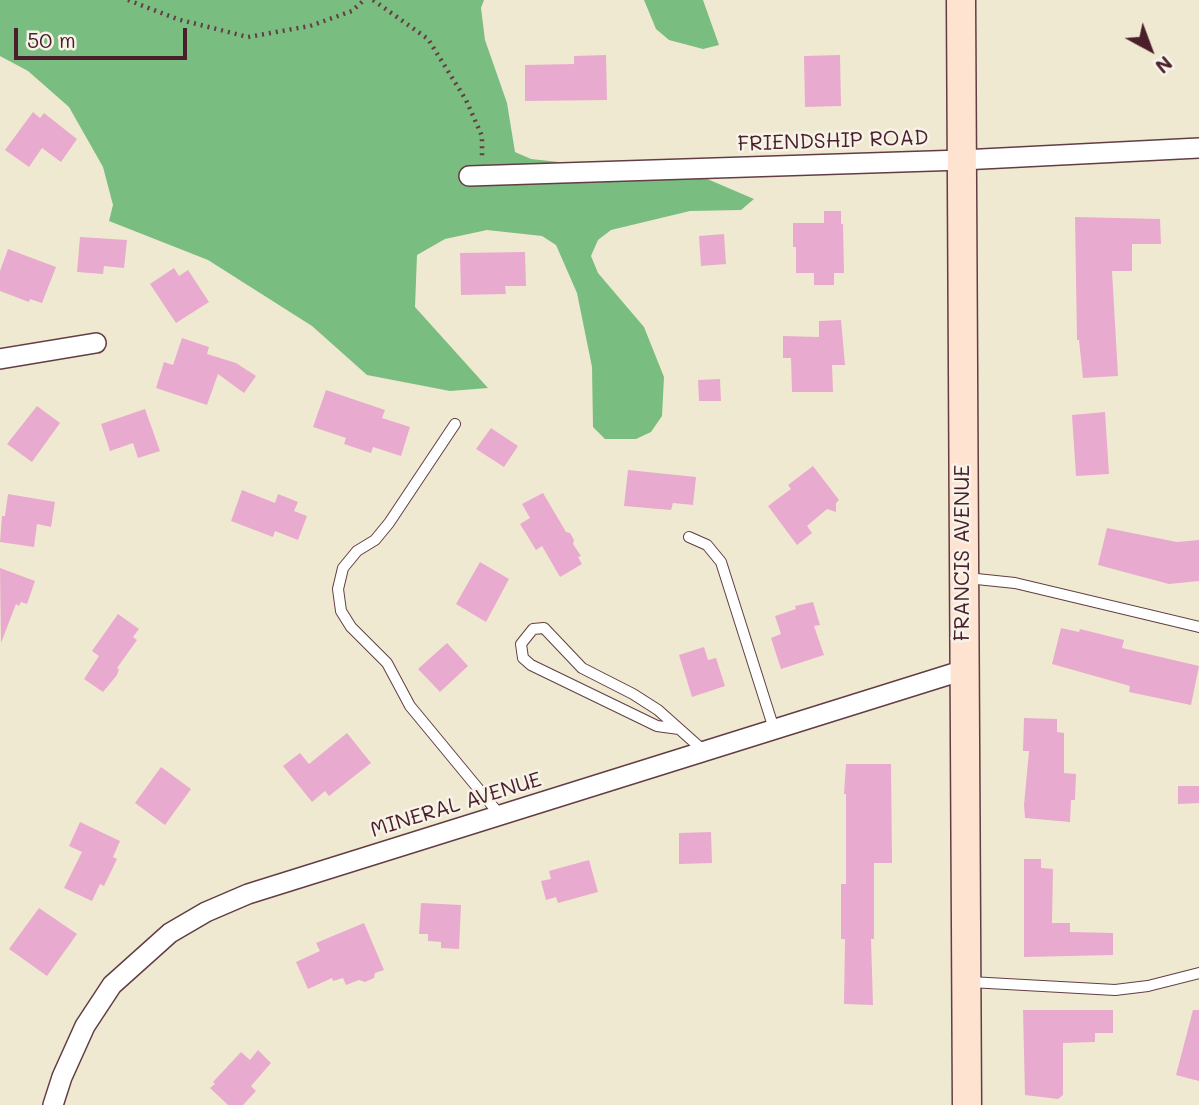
<!DOCTYPE html>
<html>
<head>
<meta charset="utf-8">
<style>
  body { margin:0 }
  #map { position:relative; width:1199px; height:1105px; overflow:hidden; background:#f0e9d1; font-family:Mali,sans-serif }
  canvas { display:block }
  .north { position:absolute; left:1115px; top:14px; width:70px; height:70px; -webkit-text-stroke:5px #f7f3e8; paint-order:stroke; rotate:139deg; font-size:19px; font-weight:700; line-height:28px; text-align:center; color:#4a1f2b }
  .north::after { content:''; display:block; margin:auto; width:24px; height:32px; background:#4a1f2b; clip-path:polygon(50% 0,100% 100%,50% 72%,0 100%) }
  .scale { position:absolute; left:14px; top:28px; width:173px; height:32px; box-sizing:border-box; border:4px solid #4a1f2b; border-top:0; padding-left:9px; font-size:21px; line-height:24px; white-space:nowrap; color:#4a1f2b; -webkit-text-stroke:5px #f7f3e8; paint-order:stroke }
</style>
</head>
<body>
<div id="map">
<canvas width="1199" height="1105"></canvas>
<div class="north">N</div>
<div class="scale">50 m</div>
</div>
<script>
const c = document.querySelector('canvas').getContext('2d');
c.lineJoin = 'round';
function fillPath(path, color) { c.fillStyle = color; c.fill(path, 'evenodd'); }
const poly = rows => new Path2D(rows.map(r => 'M' + r).join(''));
function trace(path, color, width, dash) { c.strokeStyle = color; c.lineWidth = width; c.lineCap = dash ? 'butt' : 'round'; c.setLineDash(dash || []); c.stroke(path); }
function drawText(font, color, halo, rows, align = 'center') {
  c.font = font + ' Mali,sans-serif'; c.lineWidth = 5; c.setLineDash([]); c.textBaseline = 'middle'; c.strokeStyle = halo; c.fillStyle = color; for (const [text, x, y, turn = 0] of rows) {
    c.save(); c.translate(x, y); c.rotate((+turn || 0) * Math.PI / 180); c.textAlign = isNaN(turn) ? turn : align; if (halo) c.strokeText(text, 0, 0); c.fillText(text, 0, 0); c.restore();
  }
}
const forest = poly([
  [0,0,484,0,481,8,485,40,507,103,515,152,531,159,705,178,754,199,741,210,690,211,611,230,598,240,591,256,598,273,644,327,664,377,662,416,651,432,636,439,605,439,593,427,592,367,577,293,556,245,542,236,487,230,445,239,417,255,415,307,488,388,450,391,367,375,312,326,208,260,109,221,113,205,103,167,69,107,28,71,0,56],
  [644,0,703,0,719,45,703,49,669,40,656,29]
]);
const building = poly([
  [606,55,607,100,525,101,525,65,574,64,574,56],
  [840,55,841,106,805,107,804,56],
  [33,112,40,118,44,113,77,139,61,162,42,148,29,167,5,150],
  [824,211,841,211,841,224,843,224,844,273,834,273,834,285,814,285,814,273,796,273,796,247,793,247,793,223,824,223],
  [1075,217,1160,219,1161,244,1132,244,1132,271,1112,271,1118,376,1083,378,1079,340,1077,340],
  [724,234,726,264,701,266,699,236],
  [80,237,127,240,124,268,104,266,103,274,77,272],
  [8,249,56,267,42,303,30,299,29,302,0,291,0,271],
  [525,252,526,286,505,286,506,294,461,295,460,253],
  [174,268,179,276,188,270,209,302,176,323,150,284],
  [841,320,845,365,832,365,833,392,792,392,791,358,783,358,783,336,819,337,819,321],
  [182,338,209,347,207,354,236,363,256,376,244,393,218,374,207,405,156,388,164,362,173,365],
  [720,379,721,401,699,401,698,380],
  [326,390,385,410,382,418,410,427,401,456,373,447,371,453,344,444,346,438,313,427],
  [37,406,60,423,32,462,7,444],
  [145,409,160,451,138,458,133,443,110,451,101,424],
  [1105,412,1109,474,1076,476,1072,415],
  [491,428,518,446,504,467,476,449],
  [813,466,839,500,836,503,836,512,827,509,807,526,812,533,797,545,768,506,791,489,788,485],
  [628,470,696,477,693,505,673,503,671,510,624,506],
  [242,490,275,503,278,494,298,502,294,511,307,516,298,540,275,531,273,537,231,521],
  [543,493,566,532,570,533,574,540,573,544,581,556,578,557,582,564,560,577,542,546,536,550,520,524,530,518,522,504],
  [8,494,55,502,51,527,37,524,34,547,0,542,2,516,5,516],
  [1107,528,1177,542,1199,540,1199,581,1169,584,1098,565],
  [480,562,509,579,486,622,456,604],
  [0,568,35,581,27,604,21,602,19,606,16,604,1,643],
  [813,602,820,625,814,626,824,655,781,669,771,638,781,634,775,616,796,609,795,606],
  [118,614,139,629,133,637,137,640,117,668,119,669,117,675,103,692,84,679,99,656,92,651],
  [1061,628,1079,632,1080,629,1124,640,1122,648,1199,666,1191,705,1129,692,1130,686,1052,664],
  [447,643,468,666,440,692,418,669],
  [704,647,708,660,716,658,725,686,692,697,679,655],
  [1024,718,1057,719,1057,732,1064,733,1064,773,1076,774,1075,800,1071,800,1070,822,1025,818,1024,805,1029,751,1023,751],
  [347,733,371,763,329,796,325,791,312,802,283,766,300,753,309,764],
  [846,764,891,764,892,863,874,863,874,939,871,939,873,1005,844,1004,845,939,841,939,841,884,846,884,846,794,844,794],
  [161,767,191,789,165,825,135,803],
  [1178,786,1199,786,1199,803,1178,804],
  [80,822,120,841,113,857,117,859,104,886,100,884,92,901,64,888,82,852,69,846],
  [711,832,712,863,679,864,679,833],
  [1024,859,1041,859,1041,868,1053,869,1052,923,1070,923,1070,932,1113,933,1113,955,1024,957],
  [589,860,598,892,558,903,556,897,546,900,541,881,551,879,549,871],
  [421,903,461,905,459,949,441,948,441,942,428,941,428,934,419,934],
  [39,908,77,934,47,976,9,949],
  [364,923,384,970,375,973,374,978,365,982,359,980,346,985,343,978,333,981,332,978,308,989,296,962,320,951,316,943],
  [1023,1010,1113,1010,1113,1033,1095,1033,1095,1042,1063,1043,1063,1095,1058,1099,1025,1095],
  [1193,1010,1199,1010,1199,1081,1176,1075],
  [258,1050,271,1063,251,1086,256,1091,243,1105,228,1105,210,1088,215,1084,213,1082,241,1052,250,1060]
]);
const path = poly([
  [128,0,177,19,248,37,310,26,352,11,364,0],
  [373,0,428,39,466,100,482,136,482,157]
]);
const lane = poly([
  [455,424,389,523,375,540,357,551,343,568,338,589,341,611,351,627,387,663,410,706,500,815],
  [689,537,707,545,721,562,774,729],
  [967,578,1015,583,1199,627],
  [679,729,657,726,531,665,523,658,521,644,533,629,544,628,582,668,633,694,658,710,704,751],
  [970,982,1115,990,1148,986,1199,973]
]);
const street = poly([
  [469,176,962,160,1199,148],
  [0,359,96,343],
  [53,1105,62,1077,85,1026,112,985,170,933,206,912,248,894,964,670]
]);
const secondary = poly([
  [961,0,967,1105]
]);
const streetNames = [
  ["FRIENDSHIP ROAD",833,141,-2],
  ["FRANCIS AVENUE",963,553,-90],
  ["MINERAL AVENUE",456,805,-17]
];
fillPath(forest, '#7abd80');
fillPath(building, '#e9aacf');
trace(lane, '#633d44', 12);
trace(street, '#633d44', 22);
trace(secondary, '#633d44', 31);
trace(path, '#633d44', 4.5, [2, 5]);
trace(lane, '#fff', 10);
trace(street, '#fff', 19);
trace(secondary, '#fee3d1', 28);
drawText('21px', '#4a1f2b', '#f7f3e8', streetNames);
</script>
</body>
</html>
